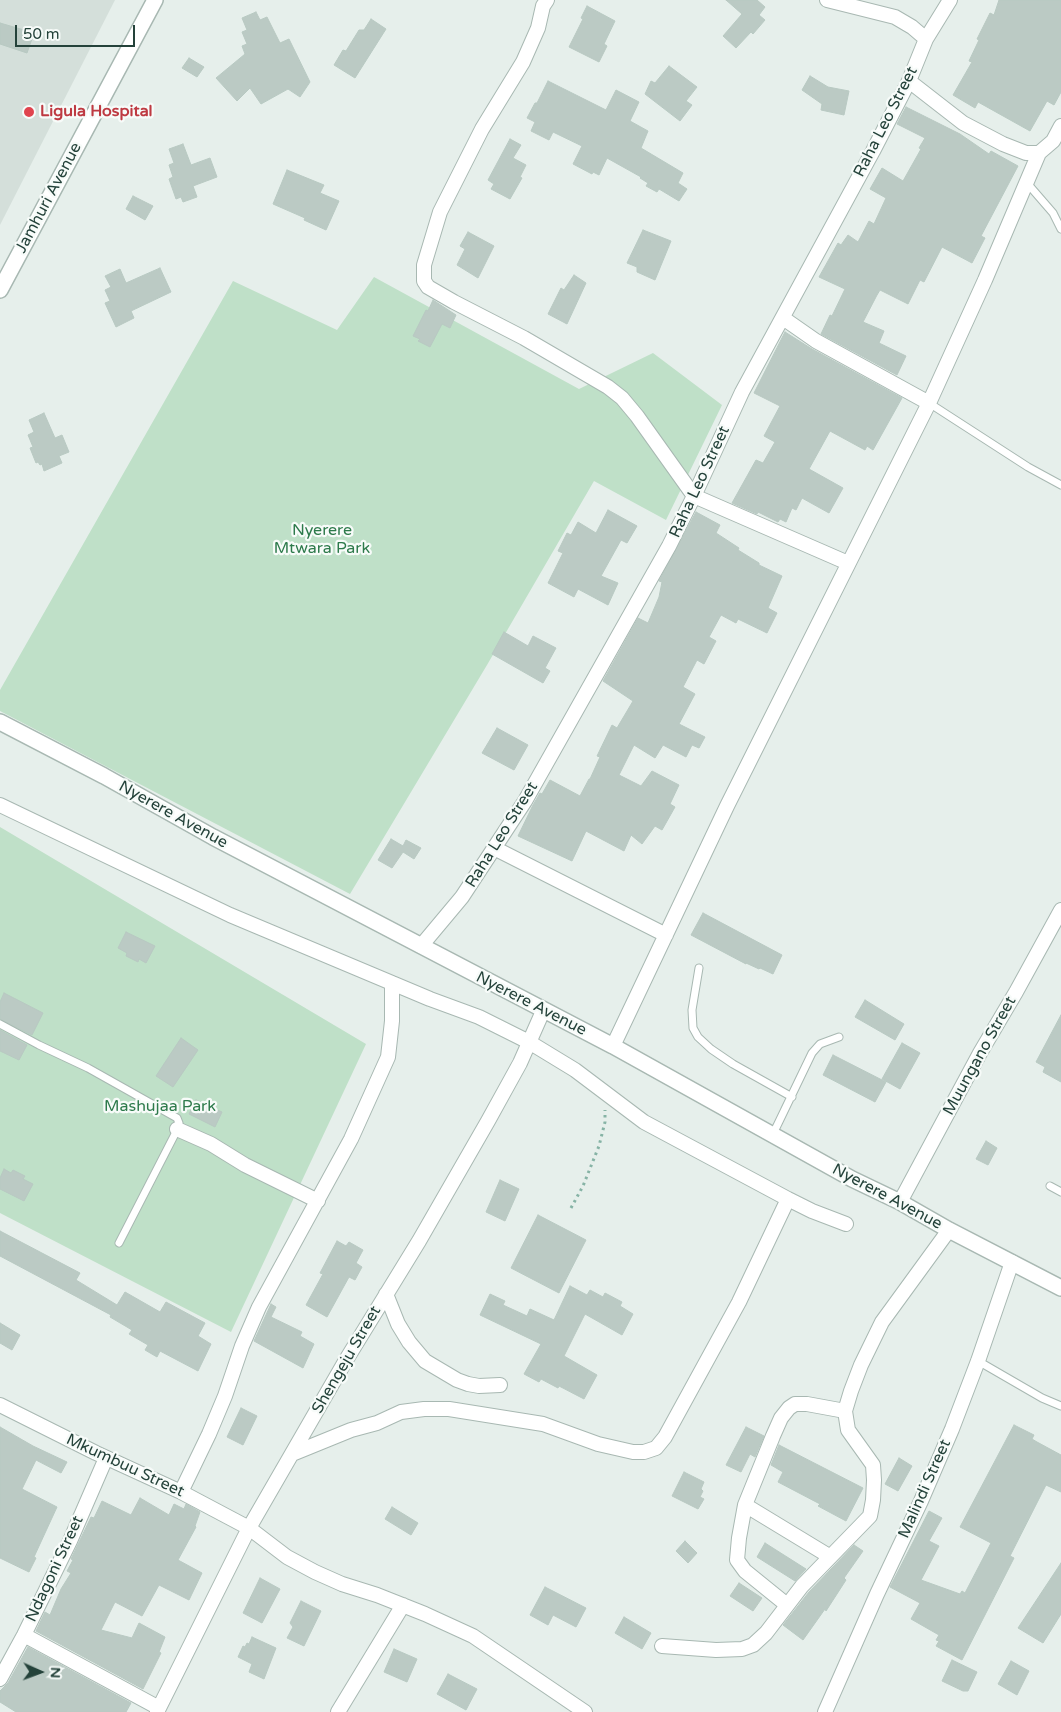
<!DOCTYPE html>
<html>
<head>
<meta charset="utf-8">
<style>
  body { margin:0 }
  #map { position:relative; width:1061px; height:1712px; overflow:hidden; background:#e6efeb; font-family:"Varela Round",sans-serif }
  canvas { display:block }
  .north { position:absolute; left:15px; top:1647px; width:50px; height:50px; -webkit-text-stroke:4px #f7fbf9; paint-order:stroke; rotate:92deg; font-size:14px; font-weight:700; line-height:20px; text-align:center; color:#24423a }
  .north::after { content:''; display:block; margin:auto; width:18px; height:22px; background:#24423a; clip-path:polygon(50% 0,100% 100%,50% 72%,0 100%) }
  .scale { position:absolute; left:15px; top:25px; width:120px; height:22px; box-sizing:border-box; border:2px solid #24423a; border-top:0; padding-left:6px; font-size:15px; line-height:18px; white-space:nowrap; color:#24423a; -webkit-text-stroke:4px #f7fbf9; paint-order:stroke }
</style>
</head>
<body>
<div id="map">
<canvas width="1061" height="1712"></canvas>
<div class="north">N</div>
<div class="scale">50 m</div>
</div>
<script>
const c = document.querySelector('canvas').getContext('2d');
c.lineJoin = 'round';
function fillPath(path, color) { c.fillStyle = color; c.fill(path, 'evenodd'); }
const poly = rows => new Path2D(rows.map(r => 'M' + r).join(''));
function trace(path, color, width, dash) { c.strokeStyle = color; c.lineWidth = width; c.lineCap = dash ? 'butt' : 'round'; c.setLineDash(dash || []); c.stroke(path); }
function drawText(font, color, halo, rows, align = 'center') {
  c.font = font + ' "Varela Round",sans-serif'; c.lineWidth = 4.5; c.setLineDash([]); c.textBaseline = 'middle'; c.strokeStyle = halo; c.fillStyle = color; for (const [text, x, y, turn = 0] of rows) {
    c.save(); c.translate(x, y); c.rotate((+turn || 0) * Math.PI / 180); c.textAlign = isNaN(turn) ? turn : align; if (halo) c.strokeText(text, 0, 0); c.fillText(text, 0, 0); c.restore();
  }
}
const built = poly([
  [0,0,115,0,0,225]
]);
const green = poly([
  [374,277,579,389,653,353,722,405,666,520,594,481,487,665,350,894,0,711,0,690,233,281,337,330],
  [0,827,366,1044,231,1332,0,1213]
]);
const building = poly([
  [726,0,757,0,765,7,759,15,765,20,753,34,751,32,736,48,723,36,742,14,726,0],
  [999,0,1061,0,1061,92,1054,105,1047,101,1030,131,978,102,975,108,953,95,972,62,969,61,979,40,977,39,990,13,994,15,999,0],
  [587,6,615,21,604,44,607,46,599,62,569,47,583,19,581,18,587,6],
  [256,12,260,20,267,17,280,43,289,39,310,82,300,97,288,89,261,104,250,88,237,101,216,78,245,54,242,46,247,44,242,32,247,30,242,18,256,12],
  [371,19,386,29,355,78,334,65,343,50,346,51,359,30,364,30,371,19],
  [0,23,34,33,27,53,0,44,0,23],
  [189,58,204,67,197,77,182,68,189,58],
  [669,66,697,87,686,101,692,105,680,121,645,94,651,81,655,83,669,66],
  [810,76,828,87,849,91,844,115,821,110,822,104,802,90,810,76],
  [548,81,606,110,616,90,639,102,630,121,648,131,641,148,683,173,678,183,687,189,679,201,659,189,657,192,646,186,648,183,640,178,641,177,607,158,599,175,593,172,592,174,573,164,582,146,553,132,549,140,531,131,535,122,527,118,535,103,537,103,548,81],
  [906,107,960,134,989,154,991,151,1018,166,981,236,985,238,972,263,942,247,924,282,920,280,908,304,880,290,877,295,863,322,884,331,879,343,906,356,897,375,821,334,830,315,832,316,845,289,819,277,838,243,841,245,848,235,858,242,869,221,874,224,886,198,870,189,882,168,903,181,921,149,919,148,925,138,897,124,906,107],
  [510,139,521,145,513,158,526,165,520,177,522,178,510,199,491,189,494,184,488,180,510,139],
  [183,144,191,165,210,158,217,177,193,186,197,197,183,202,181,197,176,199,169,179,173,177,169,165,174,163,169,149,183,144],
  [287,170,324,185,320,193,339,201,326,230,304,220,305,218,273,204,287,170],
  [133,196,153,206,145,220,126,209,133,196],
  [643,230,671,241,655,280,637,272,637,267,627,263,643,230],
  [468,232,494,246,478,278,457,265,465,249,460,246,468,232],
  [160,268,171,292,131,311,134,318,116,327,105,303,110,301,105,290,111,287,105,276,120,269,126,283,160,268],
  [574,275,586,283,567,324,548,314,561,288,564,290,574,275],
  [433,300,456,315,450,328,442,324,430,347,418,341,420,339,413,336,426,310,428,311,433,300],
  [785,332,812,349,902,398,873,450,867,446,865,450,830,431,809,469,843,488,829,513,802,498,796,510,792,508,786,522,780,519,778,522,758,512,757,514,732,503,756,460,763,463,775,442,764,436,780,406,754,393,785,332],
  [44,413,55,438,62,435,69,452,59,456,62,463,44,471,42,464,40,465,38,462,36,463,30,448,33,447,28,435,34,432,29,420,44,413],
  [608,510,637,526,627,543,621,540,601,576,618,583,608,605,578,589,574,597,548,583,563,553,558,551,567,533,571,535,578,522,596,533,608,510],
  [696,512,720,525,716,533,739,548,738,550,759,563,759,565,782,576,768,608,777,613,767,633,738,619,736,623,721,615,709,637,716,641,704,664,697,660,683,687,695,694,679,724,705,737,699,748,692,745,686,757,663,745,655,758,634,745,619,775,641,786,652,771,679,785,670,804,675,807,662,830,655,826,642,844,631,835,624,851,586,831,572,861,518,836,533,805,540,793,542,794,550,780,580,796,589,779,590,779,600,757,597,756,612,725,617,728,633,701,603,681,638,618,648,623,659,597,662,582,659,581,696,512],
  [504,632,528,646,533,636,556,648,545,668,550,671,543,683,492,654,504,632],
  [497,728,528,745,514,770,482,753,497,728],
  [391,839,403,846,406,840,421,848,414,859,403,852,392,868,378,860,391,839],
  [703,913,782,955,773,974,760,968,759,969,746,963,746,964,691,935,703,913],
  [126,932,155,946,146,963,139,959,138,962,126,956,127,953,118,948,126,932],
  [4,993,43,1013,32,1035,0,1019,0,1002,4,993],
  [865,1000,904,1024,895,1040,855,1017,865,1000],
  [1061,1015,1061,1082,1043,1072,1045,1067,1036,1062,1061,1015],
  [0,1030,27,1045,19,1060,0,1051,0,1030],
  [181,1038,198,1050,173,1087,156,1076,181,1038],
  [902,1043,920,1053,900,1089,882,1079,902,1043],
  [833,1055,886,1082,875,1102,823,1075,833,1055],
  [196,1100,222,1112,215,1127,189,1114,196,1100],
  [986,1141,997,1148,988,1165,976,1159,986,1141],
  [4,1169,11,1173,13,1170,25,1176,23,1179,33,1184,24,1201,0,1189,0,1178,4,1169],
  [500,1180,519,1189,505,1221,486,1212,500,1180],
  [538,1215,586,1240,559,1293,511,1268,538,1215],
  [0,1231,80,1273,76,1280,117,1305,125,1292,160,1312,166,1302,205,1323,198,1336,211,1344,198,1371,160,1351,157,1357,145,1350,148,1345,129,1334,132,1330,110,1317,111,1315,0,1256,0,1231],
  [337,1241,346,1246,349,1242,363,1250,356,1263,362,1267,355,1280,349,1277,327,1317,306,1305,323,1274,320,1273,337,1241],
  [570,1286,587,1295,590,1290,603,1297,605,1293,622,1302,620,1306,633,1314,622,1335,585,1314,564,1356,597,1375,584,1399,559,1386,558,1388,541,1379,539,1382,524,1374,541,1344,480,1315,490,1294,505,1301,503,1305,527,1316,530,1309,554,1320,570,1286],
  [271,1304,276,1307,271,1317,302,1332,300,1336,314,1344,303,1368,254,1341,271,1304],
  [0,1323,20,1335,12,1350,0,1343,0,1323],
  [241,1408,257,1416,243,1445,227,1437,241,1408],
  [1014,1425,1034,1435,1032,1439,1037,1442,1061,1455,1061,1492,1046,1485,1010,1556,1014,1558,962,1660,936,1646,939,1641,936,1640,939,1635,911,1619,920,1603,890,1587,929,1511,942,1518,929,1541,939,1546,921,1580,960,1594,962,1591,965,1593,991,1543,960,1527,1014,1425],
  [0,1427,33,1446,67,1462,61,1473,36,1460,22,1489,57,1507,34,1557,36,1558,29,1572,0,1558,0,1427],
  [746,1427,764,1436,755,1457,750,1454,741,1472,726,1465,746,1427],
  [779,1445,863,1488,846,1521,818,1506,820,1504,778,1482,783,1472,771,1465,779,1445],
  [899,1458,912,1466,898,1491,885,1484,899,1458],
  [684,1472,704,1482,701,1489,703,1491,700,1497,704,1499,698,1509,672,1496,684,1472],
  [140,1498,169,1515,174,1504,184,1509,186,1504,200,1512,195,1526,196,1527,178,1560,202,1573,189,1600,159,1585,142,1616,115,1602,101,1630,132,1638,139,1623,165,1637,159,1652,161,1653,143,1689,36,1631,45,1612,50,1615,61,1589,71,1573,67,1571,73,1560,71,1559,91,1517,94,1518,102,1501,131,1515,140,1498],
  [392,1507,418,1523,411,1535,385,1519,392,1507],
  [685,1541,697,1553,688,1563,676,1551,685,1541],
  [765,1543,806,1569,795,1581,757,1557,765,1543],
  [854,1545,863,1551,844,1578,846,1580,826,1611,825,1609,803,1640,783,1625,809,1592,854,1545],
  [1061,1563,1061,1614,1043,1643,1018,1628,1061,1563],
  [260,1578,280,1589,262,1623,243,1613,260,1578],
  [739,1583,762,1598,753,1611,730,1596,739,1583],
  [545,1587,586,1608,576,1627,553,1615,548,1625,530,1615,545,1587],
  [301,1601,321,1611,304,1646,287,1638,293,1627,290,1623,301,1601],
  [624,1617,651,1633,642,1649,615,1633,624,1617],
  [252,1637,276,1648,264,1679,249,1672,252,1664,238,1657,243,1646,245,1647,247,1643,249,1644,252,1637],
  [28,1647,131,1703,126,1712,16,1712,0,1702,0,1691,8,1683,28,1647],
  [394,1649,417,1659,407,1682,384,1672,394,1649],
  [952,1660,977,1672,968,1691,963,1691,942,1681,952,1660],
  [1011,1661,1029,1671,1017,1695,998,1684,1011,1661],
  [448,1674,477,1689,466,1710,437,1694,448,1674]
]);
const path = poly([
  [571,1208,583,1186,599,1146,605,1122,605,1110]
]);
const service = poly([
  [1027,183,1053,213,1061,229],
  [929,403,1028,467,1061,485],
  [699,968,692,1010,693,1028,698,1037,711,1049,733,1064,792,1097],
  [0,1024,39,1045,88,1068,177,1118,179,1123,176,1132,119,1243],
  [773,1134,812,1053,820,1044,839,1037],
  [1050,1186,1061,1192],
  [978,1361,1042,1398,1061,1406]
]);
const minor = poly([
  [547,0,543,6,538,28,523,62,482,129,440,212,424,265,424,281,428,287,454,302,524,338,608,387,622,398,637,416,694,496,848,563],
  [827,0,895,17,912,27,926,39],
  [909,81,963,123,1003,144,1026,153,1039,153,1053,141,1061,126],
  [783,318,816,341,929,403],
  [0,805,230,915,430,999,479,1017,529,1042,575,1070,644,1122,788,1199,812,1211,846,1224],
  [494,848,666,935],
  [421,946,462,897,525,801,669,546,694,496,742,392,873,151,909,81,926,39,950,0],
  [613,1046,727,806,929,403,985,280,1039,153],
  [177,1129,211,1144,245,1165,318,1201],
  [900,1202,980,1053,1016,992,1061,910],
  [386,1294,398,1324,409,1342,425,1361,457,1380,468,1384,479,1386,500,1385],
  [0,1405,96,1453,181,1492,249,1528,287,1557,315,1572,342,1584,377,1595,425,1614,473,1636,585,1712],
  [292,1454,351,1430,377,1423,401,1412,424,1409,449,1409,543,1424,598,1444,633,1452,644,1452,656,1448,665,1437,739,1302,788,1199],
  [181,1492,209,1434,225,1396,242,1346,259,1307,351,1139,388,1057,392,1021,392,983],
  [745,1505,829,1556],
  [787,1605,745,1571,737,1560,739,1538,745,1505,773,1436,781,1418,789,1408,795,1404,807,1404,845,1411],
  [24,1635,159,1708],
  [662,1646,716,1650,742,1649,753,1645,766,1633,802,1586,870,1516,873,1500,874,1480,873,1465,848,1430,845,1411,851,1391,861,1365,882,1322,949,1230],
  [0,1679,24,1635,70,1541,106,1458],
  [157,1712,249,1528,346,1360,419,1241,488,1121,520,1063,543,1011],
  [338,1712,403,1605],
  [825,1712,877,1594,921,1501,952,1429,978,1361,1012,1262]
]);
const tertiary = poly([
  [0,290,155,0],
  [0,722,104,776,213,837,613,1046,852,1179,900,1202,949,1230,1061,1288]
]);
const markers = [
  [29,112,6,"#e0444e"]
];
const healthNames = [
  ["Ligula Hospital",40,112]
];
const streetNames = [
  ["Raha Leo Street",886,122,-63],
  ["Jamhuri Avenue",49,198,-62],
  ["Raha Leo Street",700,482,-65],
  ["Nyerere Avenue",173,815,29],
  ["Raha Leo Street",502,835,-58],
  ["Nyerere Avenue",531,1004,27],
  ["Muungano Street",980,1056,-61],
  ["Nyerere Avenue",887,1197,28],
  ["Shengeju Street",347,1360,-60],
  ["Mkumbuu Street",125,1466,25],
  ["Malindi Street",925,1489,-66],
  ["Ndagoni Street",55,1569,-65]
];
const parkNames = [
  ["Nyerere",322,531],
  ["Mtwara Park",322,549],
  ["Mashujaa Park",160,1107]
];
fillPath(built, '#d4dfda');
fillPath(green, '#bfe0c8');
fillPath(building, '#bbcac4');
trace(building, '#b8c9c2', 1);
trace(service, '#a8b8b2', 9);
trace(minor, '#a8b8b2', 16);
trace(tertiary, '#a8b8b2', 18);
trace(path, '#86b3a5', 3, [2.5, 4]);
trace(service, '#fff', 7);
trace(minor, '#fff', 14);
trace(tertiary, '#fff', 15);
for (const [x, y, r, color] of markers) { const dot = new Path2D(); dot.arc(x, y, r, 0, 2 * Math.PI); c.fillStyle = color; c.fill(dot); trace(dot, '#f7fbf9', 2); }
drawText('bold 16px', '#be3a42', '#f7fbf9', healthNames, 'left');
drawText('16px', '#24423a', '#f7fbf9', streetNames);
drawText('16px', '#2d7a4b', '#f7fbf9', parkNames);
</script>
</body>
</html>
